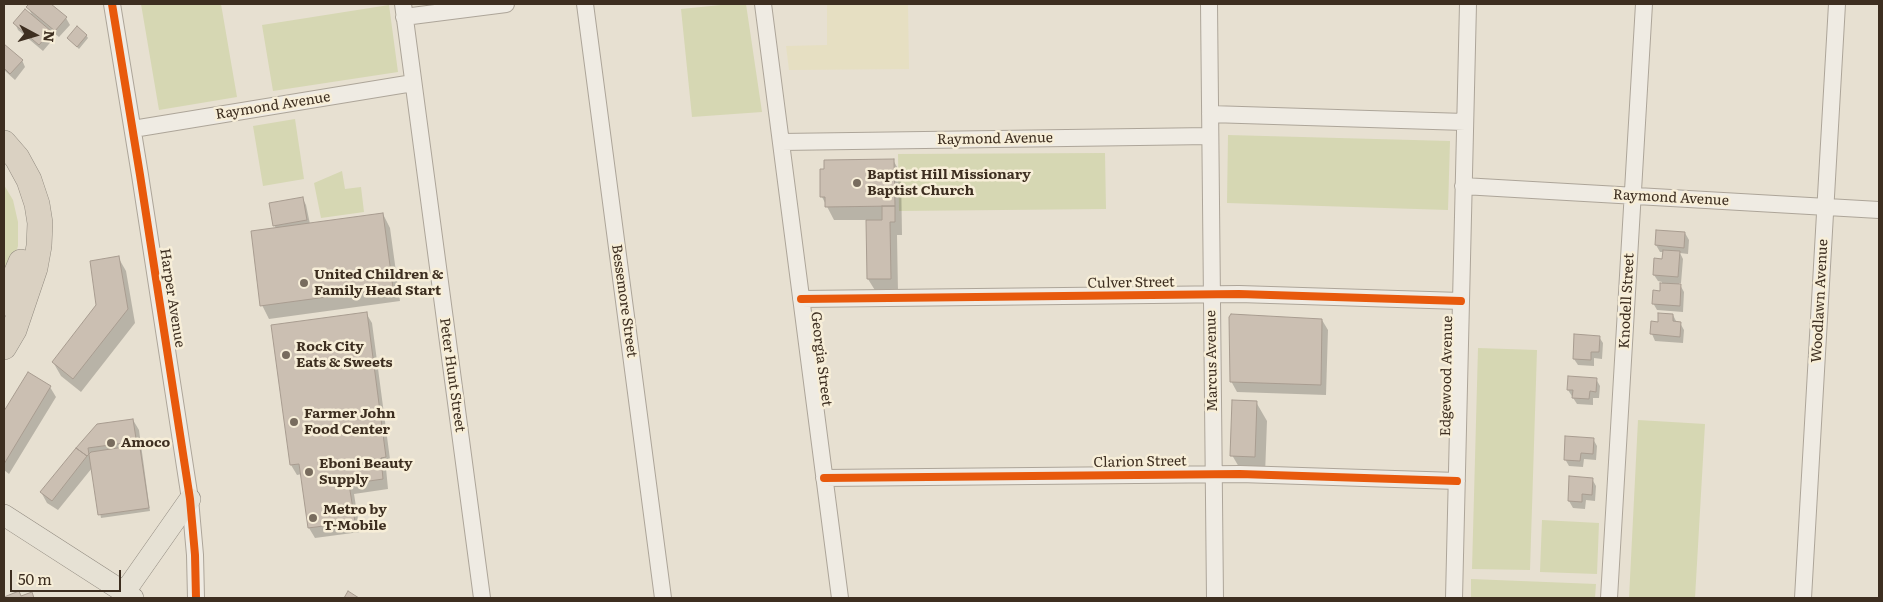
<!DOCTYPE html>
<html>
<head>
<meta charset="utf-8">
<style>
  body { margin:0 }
  #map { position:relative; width:1883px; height:602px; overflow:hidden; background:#e7e0d1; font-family:Literata,serif }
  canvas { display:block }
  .frame { position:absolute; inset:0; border:5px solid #3d2e20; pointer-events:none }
  .north { position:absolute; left:10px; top:10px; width:50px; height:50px; -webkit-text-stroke:4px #f7eed8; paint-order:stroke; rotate:96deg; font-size:14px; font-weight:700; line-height:20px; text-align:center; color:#3d2e20 }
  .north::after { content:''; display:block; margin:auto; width:18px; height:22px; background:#3d2e20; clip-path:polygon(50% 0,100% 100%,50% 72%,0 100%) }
  .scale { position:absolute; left:10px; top:570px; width:111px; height:22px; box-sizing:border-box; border:2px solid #3d2e20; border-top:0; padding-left:6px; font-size:15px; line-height:18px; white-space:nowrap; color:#3d2e20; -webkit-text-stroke:4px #f7eed8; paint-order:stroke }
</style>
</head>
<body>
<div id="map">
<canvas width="1883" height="602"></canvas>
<div class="frame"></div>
<div class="north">N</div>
<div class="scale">50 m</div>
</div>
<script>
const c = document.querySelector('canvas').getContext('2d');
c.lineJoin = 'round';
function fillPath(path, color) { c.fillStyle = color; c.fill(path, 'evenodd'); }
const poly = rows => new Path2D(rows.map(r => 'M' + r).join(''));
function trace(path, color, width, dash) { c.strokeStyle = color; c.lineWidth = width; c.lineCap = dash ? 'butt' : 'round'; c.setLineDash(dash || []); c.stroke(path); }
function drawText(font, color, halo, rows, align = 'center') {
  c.font = font + ' Literata,serif'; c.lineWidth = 5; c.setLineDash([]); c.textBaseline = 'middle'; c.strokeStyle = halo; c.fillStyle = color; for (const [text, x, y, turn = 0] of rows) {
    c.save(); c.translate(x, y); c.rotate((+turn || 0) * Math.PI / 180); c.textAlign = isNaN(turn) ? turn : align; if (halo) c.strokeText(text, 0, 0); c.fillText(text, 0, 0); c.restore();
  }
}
const farmland = poly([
  [827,4,908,4,909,69,789,70,786,46,827,45]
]);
const green = poly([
  [141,4,221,4,237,97,159,110],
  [731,4,746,4,762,112,692,117,681,9],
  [389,5,398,72,273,91,262,25],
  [295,119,304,179,263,186,253,126],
  [1228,135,1450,141,1448,210,1227,203],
  [1105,153,1106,209,899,211,898,154],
  [342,171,345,189,361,187,364,212,321,218,314,183],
  [4,185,13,200,18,222,18,246,10,272,4,283],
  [1478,348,1537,350,1530,570,1472,569],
  [1638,420,1705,424,1695,598,1629,598],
  [1542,520,1599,523,1597,574,1540,572],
  [1471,579,1596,584,1595,598,1471,598]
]);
const shadow = poly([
  [30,4,49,4,66,18,70,25,59,37,49,29,54,38,43,51,18,30,15,23,33,17,28,7],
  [86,35,88,38,79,49,68,38],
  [4,45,22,60,25,67,15,80,4,70],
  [893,160,901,174,902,235,897,235,898,292,876,292,868,279,867,220,834,220,822,197],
  [303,199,306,205,310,224,383,214,390,228,400,301,269,319,262,305,276,228,274,225],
  [1685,233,1689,240,1688,254,1680,253,1683,259,1681,283,1679,283,1684,292,1683,312,1657,310,1653,303,1661,292,1662,282,1658,281,1654,275,1663,260,1664,252,1660,252,1656,245],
  [118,257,126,271,135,323,81,392,61,376,53,362,98,306],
  [366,313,372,323,391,467,386,468,388,489,354,494,360,532,315,538,309,528,302,474,297,475,291,465],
  [1673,315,1677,323,1680,323,1684,330,1683,343,1655,341,1652,334,1652,323,1659,323],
  [1322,320,1328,330,1326,395,1237,392,1231,381],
  [1599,337,1603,343,1602,359,1594,358,1594,366,1578,365,1574,359],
  [28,373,50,387,56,397,9,474,4,470,4,414],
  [1596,379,1600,386,1599,398,1593,398,1593,405,1577,404,1568,390],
  [1256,402,1267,421,1265,475,1243,474,1232,455],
  [133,420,139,430,150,511,101,518,92,468,58,510,47,503,41,492,97,425],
  [1593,439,1597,446,1596,460,1584,459,1583,467,1569,466,1565,459],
  [1592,479,1596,486,1595,501,1586,500,1585,509,1573,508,1569,501]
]);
const building = poly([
  [29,4,51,4,67,17,55,31,26,7,29,4],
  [25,9,51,31,39,45,13,23,25,9],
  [77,26,87,35,77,47,67,38,77,26],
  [4,44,23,60,10,74,4,68,4,44],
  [894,159,895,206,825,207,825,197,820,197,820,169,824,169,824,160,894,159],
  [303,197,307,220,273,226,269,203,303,197],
  [882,206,895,206,895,222,890,222,891,279,867,279,866,220,882,220,882,206],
  [383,213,393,288,260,306,251,231,383,213],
  [1656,230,1685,232,1684,248,1655,245,1656,230],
  [1663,250,1680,251,1678,277,1653,275,1654,258,1662,259,1663,250],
  [119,256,128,309,73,379,52,362,96,305,90,261,119,256],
  [1660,283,1681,284,1680,306,1652,304,1653,290,1660,291,1660,283],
  [367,312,386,457,381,458,383,479,349,484,355,522,308,528,299,464,290,465,271,325,367,312],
  [1658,313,1673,314,1673,321,1681,322,1680,337,1650,334,1651,321,1658,322,1658,313],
  [1231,314,1322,319,1321,385,1230,382,1229,317,1231,314],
  [1574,334,1600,336,1599,352,1591,352,1591,360,1573,359,1574,334],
  [28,372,51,386,4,464,4,411,28,372],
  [1568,376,1597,378,1596,392,1590,391,1589,399,1572,398,1573,390,1567,390,1568,376],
  [1232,400,1257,401,1255,457,1230,456,1232,400],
  [133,419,137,445,91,452,87,456,76,448,97,424,133,419],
  [1565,436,1594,438,1593,454,1581,453,1580,461,1564,460,1565,436],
  [139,441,149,508,98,515,88,448,139,441],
  [76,448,87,456,52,501,40,492,76,448],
  [1569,476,1593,478,1592,495,1582,494,1582,502,1568,501,1569,476],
  [19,591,21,596,32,592,34,598,4,598,4,597,19,591],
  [348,591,359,598,344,598,348,591]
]);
const minor = poly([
  [112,4,140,175,190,499,195,555,196,598],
  [403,4,482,598],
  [585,4,663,598],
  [763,4,840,598],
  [1209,4,1215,598],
  [404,17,506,4],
  [1210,114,1465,122],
  [133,129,413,83],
  [781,142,1210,136],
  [1463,186,1879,210],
  [801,299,1239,294,1461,301],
  [824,478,1240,474,1457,481],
  [1454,598,1468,4],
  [1609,598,1644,4],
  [1803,598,1837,4]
]);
const major = poly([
  [4,515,133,598],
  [124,593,190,499]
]);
const highway = poly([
  [4,143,17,158,29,180,37,204,40,223,39,246,35,268,14,330,4,347],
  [4,303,21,262]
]);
const cycleway = poly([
  [112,4,140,175,190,499,195,555,196,598],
  [801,299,1239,294,1461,301],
  [824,478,1240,474,1457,481]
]);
const markers = [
  [857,183,5,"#786c5e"],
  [304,283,5,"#786c5e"],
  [286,355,5,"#786c5e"],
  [294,422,5,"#786c5e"],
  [111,443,5,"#786c5e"],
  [309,472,5,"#786c5e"],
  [313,518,5,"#786c5e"]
];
const streetNames = [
  ["Raymond Avenue",273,106,-9],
  ["Raymond Avenue",995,139,-1],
  ["Raymond Avenue",1671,198,3],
  ["Culver Street",1131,283,-1],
  ["Harper Avenue",172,298,81],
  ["Bessemore Street",624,301,82],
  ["Knodell Street",1627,301,-87],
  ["Woodlawn Avenue",1820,301,-87],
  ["Georgia Street",821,359,83],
  ["Marcus Avenue",1212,361,-91],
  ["Peter Hunt Street",452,375,82],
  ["Edgewood Avenue",1447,376,-89],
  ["Clarion Street",1140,462,-1]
];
const poiNames = [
  ["Baptist Hill Missionary",867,175],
  ["Baptist Church",867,191],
  ["United Children &",314,275],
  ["Family Head Start",314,291],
  ["Rock City",296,347],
  ["Eats & Sweets",296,363],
  ["Farmer John",304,414],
  ["Food Center",304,430],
  ["Amoco",121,443],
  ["Eboni Beauty",319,464],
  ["Supply",319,480],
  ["Metro by",323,510],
  ["T-Mobile",323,526]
];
fillPath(farmland, '#e6dfc2');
fillPath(green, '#d6d7b3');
fillPath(shadow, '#0003');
fillPath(building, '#cbbfb2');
trace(building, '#a89c90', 1);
trace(minor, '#ada599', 18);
trace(major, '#928b80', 22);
trace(highway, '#928b80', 26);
trace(minor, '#efebe3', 16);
trace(major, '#e6e1d4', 21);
trace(highway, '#dad1c2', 25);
trace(cycleway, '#e8590c', 8);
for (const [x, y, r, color] of markers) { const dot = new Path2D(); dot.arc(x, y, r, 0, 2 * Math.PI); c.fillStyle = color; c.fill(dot); trace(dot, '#f7eed8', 2); }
drawText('14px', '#3d2e20', '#f7eed8', streetNames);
drawText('bold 14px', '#3d2e20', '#f7eed8', poiNames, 'left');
</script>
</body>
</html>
